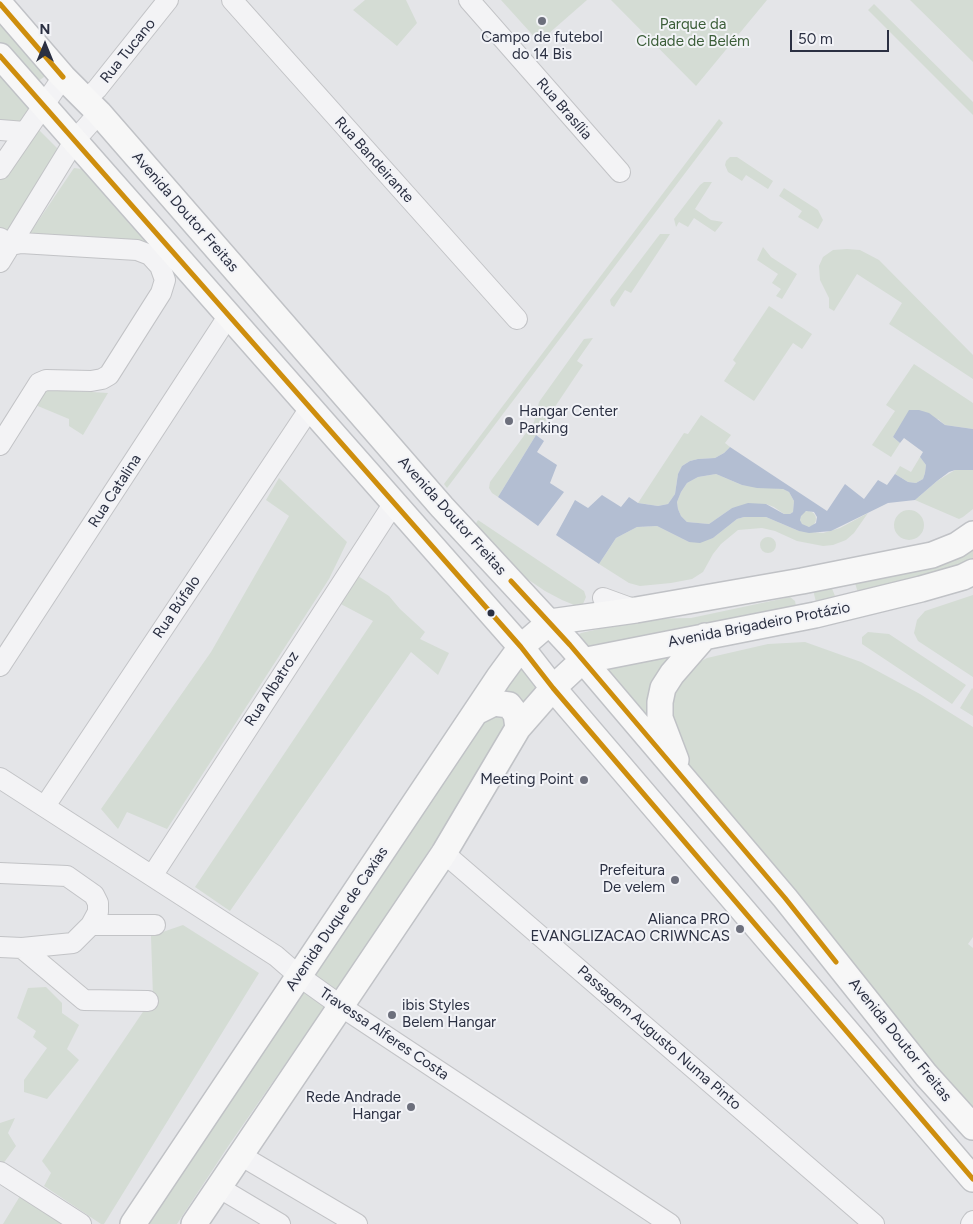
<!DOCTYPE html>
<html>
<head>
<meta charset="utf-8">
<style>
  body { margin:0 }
  #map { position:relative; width:973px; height:1224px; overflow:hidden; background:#e4e5e8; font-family:Figtree,sans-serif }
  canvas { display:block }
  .north { position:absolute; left:20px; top:20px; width:50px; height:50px; -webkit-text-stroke:4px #f2f3f7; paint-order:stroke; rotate:0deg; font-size:14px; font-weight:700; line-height:20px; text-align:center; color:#2b3042 }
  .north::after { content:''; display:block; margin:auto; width:18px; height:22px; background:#2b3042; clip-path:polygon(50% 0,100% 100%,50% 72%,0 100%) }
  .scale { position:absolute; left:790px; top:30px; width:99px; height:22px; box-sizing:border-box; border:2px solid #2b3042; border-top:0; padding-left:6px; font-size:15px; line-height:18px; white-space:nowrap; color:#2b3042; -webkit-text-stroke:4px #f2f3f7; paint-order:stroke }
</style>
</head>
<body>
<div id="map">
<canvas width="973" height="1224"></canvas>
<div class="north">N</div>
<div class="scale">50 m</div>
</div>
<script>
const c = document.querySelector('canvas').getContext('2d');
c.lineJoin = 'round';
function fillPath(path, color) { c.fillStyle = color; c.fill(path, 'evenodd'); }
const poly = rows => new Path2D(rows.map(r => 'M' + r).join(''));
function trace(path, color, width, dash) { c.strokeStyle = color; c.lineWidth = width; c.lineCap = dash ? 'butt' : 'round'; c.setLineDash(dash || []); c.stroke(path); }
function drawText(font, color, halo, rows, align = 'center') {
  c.font = font + ' Figtree,sans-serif'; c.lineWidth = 4; c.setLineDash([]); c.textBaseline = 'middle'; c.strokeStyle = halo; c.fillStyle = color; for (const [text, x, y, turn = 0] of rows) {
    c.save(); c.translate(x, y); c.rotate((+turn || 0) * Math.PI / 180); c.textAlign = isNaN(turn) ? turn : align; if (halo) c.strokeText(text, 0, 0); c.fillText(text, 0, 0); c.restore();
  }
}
const green = poly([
  [365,0,406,0,417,23,397,46,353,10],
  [501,0,587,0,539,42],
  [611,0,767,0,696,86],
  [910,0,973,0,973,62],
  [874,4,973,102,973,115,868,10],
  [0,19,47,70,44,77,37,82,0,51],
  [0,73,28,103,28,114,19,123,0,122],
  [719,119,723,123,447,488,444,484],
  [37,128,61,152,6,235,0,232,0,180],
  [730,157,737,157,773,181,768,189,746,175,742,181,728,172,725,165,726,161],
  [74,168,82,169,144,235,146,242,140,247,31,239,30,233],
  [704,182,712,182,695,209,711,220,723,222,715,232,694,218,688,227,679,222,676,227,674,219,700,185],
  [784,188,818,210,823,220,818,229,798,217,802,211,779,196],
  [660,234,670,234,631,293,625,290,614,307,611,305,610,300],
  [763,247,771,257,797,274,782,299,776,296,781,289,772,283,778,274,757,260],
  [847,249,860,250,879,260,973,355,973,379,889,324,902,303,857,274,834,311,829,308,829,298,820,280,819,266,823,257,833,250],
  [769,306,812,334,802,349,793,343,754,401,724,381,736,363,733,360],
  [593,338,577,361,583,365,536,435,498,497,492,493,489,488,490,482,534,422,539,402,584,339],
  [914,364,973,403,973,429,945,425,938,419,893,437,900,443,891,457,872,445,895,411,886,405],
  [44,389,108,393,83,435,69,426,69,419,33,404],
  [701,415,731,435,725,443,730,447,724,453,715,458,698,459,690,461,682,466,678,474,675,494,668,504,658,506,638,503,684,433,688,434],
  [920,457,926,465,925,473,923,479,916,483,908,482,895,474,900,466,911,472],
  [955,470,973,470,973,509,963,517,959,519,915,500,937,481],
  [716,474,742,485,783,489,789,492,794,501,793,512,790,514,784,514,774,507,766,504,732,508,709,524,687,522,681,516,678,509,677,502,681,492,687,483,698,477],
  [279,478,347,542,329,579,167,829,127,812,118,829,101,809,211,652,289,516,266,500],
  '894 525a15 15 0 1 1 30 0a15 15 0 1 1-30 0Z',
  '800 519a8 8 0 1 1 16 0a8 8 0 1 1-16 0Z',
  [868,513,854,533,846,540,833,545,823,546,797,541,775,531,762,528,738,530,721,544,713,554,703,572,692,579,671,583,640,586,629,583,599,564,616,538,637,527,657,526,689,542,713,538,737,519,744,517,766,517,799,531,823,533,840,528],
  [478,520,584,591,586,597,583,604,579,607,562,600,545,591,514,570,475,525],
  '760 545a8 8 0 1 1 16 0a8 8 0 1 1-16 0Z',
  [973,543,973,565,859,596,855,583],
  [355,574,389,596,400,609,425,632,420,639,449,653,438,675,411,652,230,911,195,887,373,621,337,602],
  [831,586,837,601,817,606,813,590],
  [973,595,973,677,918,641,914,633,917,620,925,611],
  [790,597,795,601,796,606,582,655,573,639,581,633,643,619,691,618],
  [868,632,889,634,966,685,952,704,862,644,862,637],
  [805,642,861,662,920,694,973,727,973,937,968,944,973,948,973,1115,690,779,668,701,681,672,707,658,768,644],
  [684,648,652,686,647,708,651,736,588,663],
  [521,653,548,687,521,720,495,699],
  [972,688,973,689,973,716,960,708],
  [496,708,513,719,498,746,356,962,229,1145,177,1224,140,1224,480,714],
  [183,925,259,973,104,1224,101,1224,44,1186,51,1173,42,1161,153,997,151,936],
  [46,987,62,1003,62,1013,79,1025,67,1049,79,1060,47,1099,24,1092,24,1080,47,1048,33,1037,36,1031,17,1018,28,988],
  [15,1118,8,1133,16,1146,0,1168,0,1123],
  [20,1196,65,1224,3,1224]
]);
const water = poly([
  [909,410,919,410,929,413,945,425,973,429,973,470,955,470,949,472,937,481,915,500,888,503,831,531,809,533,799,531,766,517,744,517,737,519,713,538,700,543,689,542,657,526,637,527,616,538,599,564,556,535,575,500,588,508,602,495,621,507,629,497,638,503,658,506,668,504,675,494,678,474,682,466,690,461,698,459,715,458,724,453,730,447,827,511,845,484,864,499,878,480,887,485,895,474,908,482,916,483,923,479,925,473,926,465,920,457,923,452,904,438,900,443,893,437],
  [716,474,742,485,757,488,783,489,789,492,794,501,793,512,790,514,784,514,766,504,748,503,732,508,709,524,687,522,681,516,678,509,677,502,681,492,687,483,698,477],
  [806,511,814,512,817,517,816,523,809,527,802,524,800,520,801,516],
  [536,435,544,441,537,452,557,465,550,483,564,492,538,526,498,497]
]);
const minor = poly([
  [232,0,517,319],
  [469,0,620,172],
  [85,100,97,89,168,0],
  [0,130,25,132],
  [0,169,63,77],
  [0,238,11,245,21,243,137,250,150,255,160,266,165,280,161,293,109,375,102,379,91,381,46,380,39,383,0,445],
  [0,262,75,140,99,113],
  [603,598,636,610],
  [0,666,229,315],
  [0,778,276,956,299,976,348,1011,670,1224],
  [45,806,310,408],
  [444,853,874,1224],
  [0,873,67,876,94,895,98,903,98,912,91,925,73,943,22,948],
  [152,876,394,503],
  [91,925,155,925],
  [0,947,22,948,84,1000,148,1001],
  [240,1155,357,1224],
  [0,1172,81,1224],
  [218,1187,280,1224],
  [971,1224,973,1221]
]);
const major = poly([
  [0,4,63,77,99,113,442,507,570,645,785,898,926,1075,973,1127],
  [0,56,521,647,553,688,973,1179],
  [550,622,636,610,802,581,932,555,957,545,973,534],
  [476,712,494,703,509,705,516,714,518,728],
  [676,760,660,718,660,702,663,688,672,674,705,636],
  [133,1224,499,677,521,647,550,622],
  [194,1224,444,853,518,728,553,688,582,661,815,615,921,589,963,577,973,572]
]);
const bus1 = poly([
  [0,4,63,77],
  [0,56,521,647,553,688,973,1179],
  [511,581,570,645,785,898,836,962]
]);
const markers = [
  [542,21,5,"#6c6f7c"],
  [509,421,5,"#6c6f7c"],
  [491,613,4.5,"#2b3042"],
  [584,780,5,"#6c6f7c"],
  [675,880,5,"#6c6f7c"],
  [740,929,5,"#6c6f7c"],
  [392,1015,5,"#6c6f7c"],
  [411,1107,5,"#6c6f7c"]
];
const parkNames = [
  ["Parque da",693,25],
  ["Cidade de Belém",693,42]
];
const poiNames = [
  ["Campo de futebol",542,38,"center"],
  ["do 14 Bis",542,55,"center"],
  ["Hangar Center",519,412,"left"],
  ["Parking",519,429,"left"],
  ["Meeting Point",574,780],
  ["Prefeitura",665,871],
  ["De velem",665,888],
  ["Alianca PRO",730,920],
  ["EVANGLIZACAO CRIWNCAS",730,937],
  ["ibis Styles",402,1006,"left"],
  ["Belem Hangar",402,1023,"left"],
  ["Rede Andrade",401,1098],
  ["Hangar",401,1115]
];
const streetNames = [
  ["Rua Tucano",128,51,-51],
  ["Rua Brasília",564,109,49],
  ["Rua Bandeirante",374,160,48],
  ["Avenida Doutor Freitas",185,212,49],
  ["Rua Catalina",115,491,-57],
  ["Avenida Doutor Freitas",452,516,48],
  ["Rua Búfalo",177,607,-56],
  ["Avenida Brigadeiro Protázio",759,625,-11],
  ["Rua Albatroz",272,689,-57],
  ["Avenida Duque de Caxias",337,919,-56],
  ["Travessa Alferes Costa",384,1034,34],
  ["Passagem Augusto Numa Pinto",659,1038,41],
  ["Avenida Doutor Freitas",900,1040,51]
];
fillPath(green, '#d4dcd4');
fillPath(water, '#b3bed2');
trace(minor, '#c2c3c6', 22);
trace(major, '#c0c2c6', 28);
trace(minor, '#f3f3f5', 20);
trace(major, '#f7f7f7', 25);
trace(bus1, '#ce8e0d', 5);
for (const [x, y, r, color] of markers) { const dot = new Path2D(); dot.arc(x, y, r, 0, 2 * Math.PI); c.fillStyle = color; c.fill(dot); trace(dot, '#f2f3f7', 2); }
drawText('15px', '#3b5d38', '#f2f3f7', parkNames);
drawText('15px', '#2b3042', '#f2f3f7', poiNames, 'right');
drawText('15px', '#2b3042', '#f2f3f7', streetNames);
</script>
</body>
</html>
